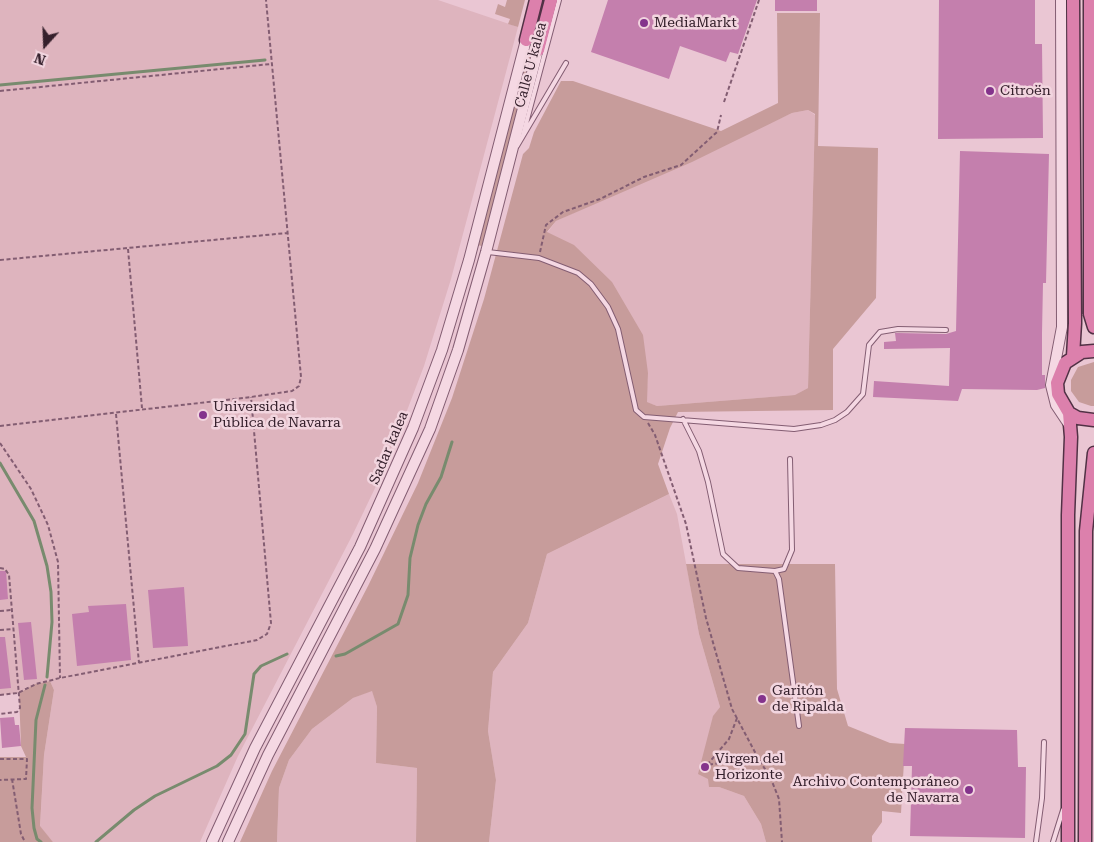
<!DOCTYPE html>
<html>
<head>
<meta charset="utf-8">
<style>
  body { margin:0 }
  #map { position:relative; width:1094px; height:842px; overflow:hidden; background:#eac6d3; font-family:"Roboto Serif",serif }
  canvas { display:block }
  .north { position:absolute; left:20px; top:20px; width:50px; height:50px; -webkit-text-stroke:4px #f2d5df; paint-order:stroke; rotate:200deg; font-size:14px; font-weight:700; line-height:20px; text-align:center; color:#35202c }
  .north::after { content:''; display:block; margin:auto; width:18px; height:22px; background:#35202c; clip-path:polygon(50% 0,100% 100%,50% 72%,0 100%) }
</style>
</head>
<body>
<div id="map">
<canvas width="1094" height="842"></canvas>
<div class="north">N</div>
</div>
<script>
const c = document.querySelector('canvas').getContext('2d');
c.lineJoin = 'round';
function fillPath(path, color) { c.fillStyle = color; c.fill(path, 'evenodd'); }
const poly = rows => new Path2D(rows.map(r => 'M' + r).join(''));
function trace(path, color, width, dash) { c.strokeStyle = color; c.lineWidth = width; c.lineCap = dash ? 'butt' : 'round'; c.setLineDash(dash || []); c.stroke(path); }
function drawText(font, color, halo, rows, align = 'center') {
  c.font = font + ' "Roboto Serif",serif'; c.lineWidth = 5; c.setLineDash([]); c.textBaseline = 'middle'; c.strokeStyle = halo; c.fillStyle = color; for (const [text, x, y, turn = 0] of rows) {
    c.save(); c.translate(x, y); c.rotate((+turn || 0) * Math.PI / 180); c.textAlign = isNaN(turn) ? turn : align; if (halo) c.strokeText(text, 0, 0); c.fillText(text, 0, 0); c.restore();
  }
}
const farmland = poly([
  [0,0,438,0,518,27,451,279,424,366,387,463,353,534,238,756,200,842,53,842,40,827,44,755,54,690,50,681,35,684,19,693,0,695],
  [808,110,815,115,808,388,796,395,657,406,646,402,648,373,547,233,556,221,792,113],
  [669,494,677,514,699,634,720,707,713,717,709,787,719,787,744,796,761,824,766,842,489,842,496,780,488,731,493,672,528,623,547,554],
  [372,690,377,707,376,763,417,768,416,842,277,842,279,788,289,760,312,729,353,698]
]);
const green = poly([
  [507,0,525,0,518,27,508,24,510,19,495,14,498,4,505,7],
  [542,0,546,0,482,246,477,245],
  [777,13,820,13,818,146,878,148,876,298,833,349,833,410,678,412,670,428,658,464,669,494,547,554,528,623,493,672,488,731,496,780,489,842,416,842,417,768,376,763,377,707,372,691,353,698,312,729,289,760,279,788,277,842,240,842,272,771,368,586,418,483,452,398,484,299,523,154,529,148,534,132,561,81,573,81,721,131,778,103],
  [808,110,815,114,808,388,795,395,657,406,647,402,648,373,643,335,612,282,574,245,547,232,556,221,692,162,792,113],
  [1094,362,1094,406,1091,406,1079,402,1071,391,1071,380,1078,367],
  [686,564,835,564,837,689,848,726,890,743,905,744,901,813,882,811,882,822,872,836,872,842,766,842,761,824,744,796,719,787,709,787,708,779,698,774,713,716,720,707,699,634],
  [50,681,54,690,44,755,40,826,53,842,0,842,0,757,26,757,21,746,19,693,35,684]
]);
const stream = poly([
  [0,85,265,60],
  [0,463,34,521,47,566,51,592,52,622,47,677],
  [336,656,345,654,398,624,408,595,410,558,418,525,426,504,441,477,452,442],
  [41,842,37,839,34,828,32,808,36,720,45,685],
  [96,842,134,810,155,796,217,766,231,755,245,734,254,674,261,666,287,654]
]);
const building = poly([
  [608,0,757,0,738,54,730,52,726,62,680,46,669,79,591,52],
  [775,0,817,0,817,11,775,11],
  [939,0,1035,0,1035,44,1042,44,1043,138,938,139],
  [960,151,1049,154,1046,283,1043,283,1042,333,1042,375,1045,375,1045,388,1037,390,962,389,958,401,873,397,874,381,949,386,950,348,884,349,884,342,896,341,895,333,898,333,946,334,956,331],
  [0,571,6,571,8,599,0,600],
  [184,587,188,646,153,648,148,590],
  [126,604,131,660,77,666,72,614,89,612,88,606],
  [31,622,37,679,24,680,18,623],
  [0,637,5,637,11,688,0,689],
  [14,717,15,725,19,725,21,746,2,748,0,718],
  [905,728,1017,730,1018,767,1026,767,1025,838,910,836,912,766,903,766]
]);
const path = poly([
  [0,91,271,64],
  [724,102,759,0],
  [128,249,142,408],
  [540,252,546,225,563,212,600,199,644,177,681,165,717,132,721,115],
  [0,260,287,233],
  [116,414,139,663],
  [648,423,655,435,686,524,706,618,732,709,757,756,771,779,779,799,782,842],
  [0,426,251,397,292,391,299,386,301,377,266,0],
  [0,443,31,489,48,525,58,562,60,678],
  [0,568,5,569,9,575,20,708,17,712,0,714],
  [0,611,11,610],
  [0,630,13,629],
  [0,695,18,693,36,684,60,678,257,640,267,634,271,623,251,397],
  [737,718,729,739,707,765,732,761,761,764],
  [0,759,27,759,26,779,0,780],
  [12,779,21,834,25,842]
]);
const service = poly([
  [523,135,559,0],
  [517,146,566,63],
  [488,252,539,258,578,273,591,284,608,307,618,329,636,410,644,417,794,429,821,425,835,420,847,412,863,394,869,345,880,332,898,329,946,330],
  [683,419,699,451,708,482,723,554,738,568,775,571,779,579,799,726],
  [775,571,784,569,792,550,790,459],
  [1036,842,1042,798,1044,742],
  [1053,842,1063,810]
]);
const tertiary = poly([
  [1061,0,1062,327,1051,385,1056,405,1068,423],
  [212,842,255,748,360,547,413,428,442,350,469,260,526,40],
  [228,842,268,755,375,549,430,429,458,350,486,252,538,50]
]);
const trunk = poly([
  [1090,0,1090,314,1094,327],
  [526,40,536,0],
  [538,50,551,0],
  [1094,351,1082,352,1065,363,1057,383,1058,394,1069,413,1078,418,1094,420],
  [1073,356,1075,323,1073,0],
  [1068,842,1068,515,1071,437,1069,413],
  [1085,842,1086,531,1094,453]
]);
const markers = [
  [644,23,5,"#84338c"],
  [990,91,5,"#84338c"],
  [203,415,5,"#84338c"],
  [762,699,5,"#84338c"],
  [705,767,5,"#84338c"],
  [969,790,5,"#84338c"]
];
const poiNames = [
  ["MediaMarkt",654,23],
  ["Citroën",1000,91],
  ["Universidad",213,407],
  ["Pública de Navarra",213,423],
  ["Garitón",772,691],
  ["de Ripalda",772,707],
  ["Virgen del",715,759],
  ["Horizonte",715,775],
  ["Archivo Contemporáneo",959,782,"right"],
  ["de Navarra",959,798,"right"]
];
const streetNames = [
  ["Calle U kalea",531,65,-75],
  ["Sadar kalea",389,448,-67]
];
fillPath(farmland, '#deb4be');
fillPath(green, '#c79c9b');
trace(stream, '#788b6e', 3);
fillPath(building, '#c47fad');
trace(service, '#835d72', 6);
trace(tertiary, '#835d72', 12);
trace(trunk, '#513145', 15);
trace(path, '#835d72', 2, [4, 2.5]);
trace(service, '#f5d8e3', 4);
trace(tertiary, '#f5d8e3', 10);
trace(trunk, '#dc80ac', 12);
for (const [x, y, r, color] of markers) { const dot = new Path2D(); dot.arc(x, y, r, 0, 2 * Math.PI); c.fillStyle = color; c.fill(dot); trace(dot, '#f2d5df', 2); }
drawText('14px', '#35202c', '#f2d5df', poiNames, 'left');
drawText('14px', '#35202c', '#f2d5df', streetNames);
</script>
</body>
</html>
